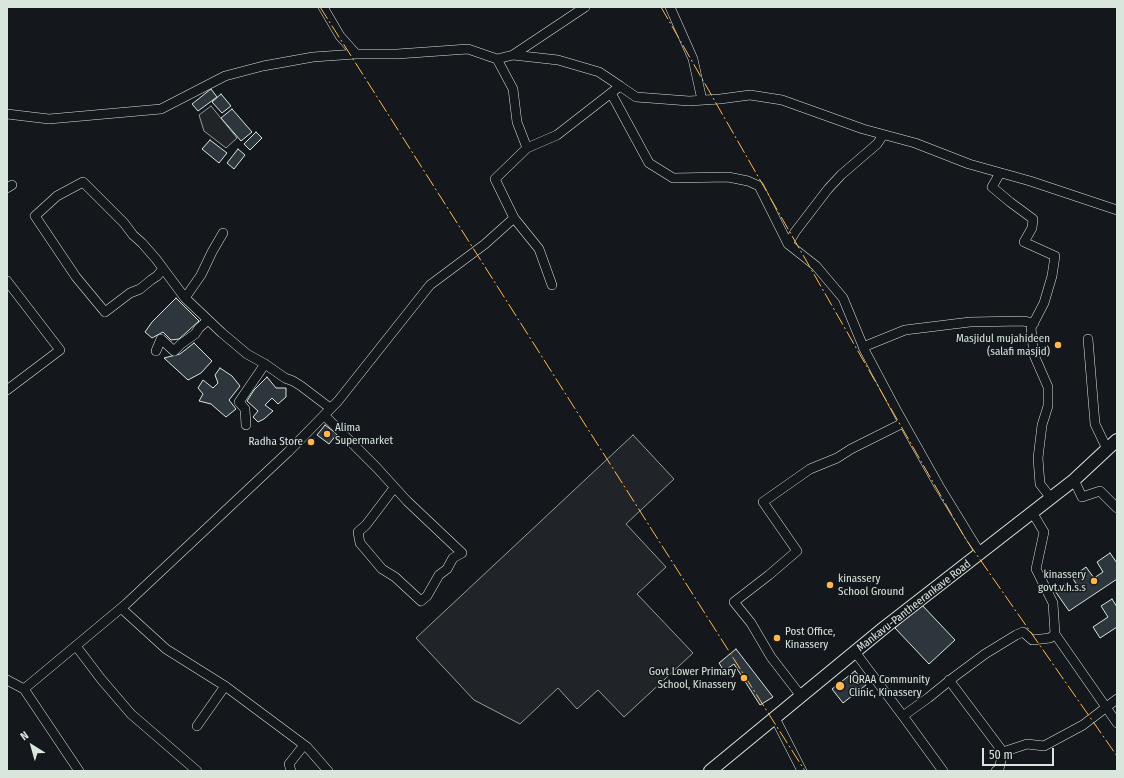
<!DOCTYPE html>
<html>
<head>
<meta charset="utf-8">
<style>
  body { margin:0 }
  #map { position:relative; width:1124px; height:778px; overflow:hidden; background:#14181c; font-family:"Fira Sans Condensed",sans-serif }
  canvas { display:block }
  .frame { position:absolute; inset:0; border:8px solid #d8e6dc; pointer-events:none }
  .north { position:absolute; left:12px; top:726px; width:40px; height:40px; -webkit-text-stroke:3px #14181c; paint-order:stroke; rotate:323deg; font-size:11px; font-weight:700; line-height:16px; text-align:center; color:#d8e6dc }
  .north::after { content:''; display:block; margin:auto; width:14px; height:18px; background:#d8e6dc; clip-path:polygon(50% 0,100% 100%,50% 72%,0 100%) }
  .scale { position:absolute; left:982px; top:748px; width:72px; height:18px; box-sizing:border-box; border:2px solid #d8e6dc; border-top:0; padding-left:5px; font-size:12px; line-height:14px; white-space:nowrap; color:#d8e6dc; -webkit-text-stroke:3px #14181c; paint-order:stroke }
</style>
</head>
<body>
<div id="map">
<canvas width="1124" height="778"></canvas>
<div class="frame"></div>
<div class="north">N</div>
<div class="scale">50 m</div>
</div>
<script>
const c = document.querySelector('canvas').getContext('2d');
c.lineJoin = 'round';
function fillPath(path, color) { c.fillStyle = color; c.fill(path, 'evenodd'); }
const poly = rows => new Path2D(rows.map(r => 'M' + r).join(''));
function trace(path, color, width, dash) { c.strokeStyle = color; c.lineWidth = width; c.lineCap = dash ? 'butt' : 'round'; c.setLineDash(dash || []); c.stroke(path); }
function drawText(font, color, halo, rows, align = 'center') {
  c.font = font + ' "Fira Sans Condensed",sans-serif'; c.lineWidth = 3; c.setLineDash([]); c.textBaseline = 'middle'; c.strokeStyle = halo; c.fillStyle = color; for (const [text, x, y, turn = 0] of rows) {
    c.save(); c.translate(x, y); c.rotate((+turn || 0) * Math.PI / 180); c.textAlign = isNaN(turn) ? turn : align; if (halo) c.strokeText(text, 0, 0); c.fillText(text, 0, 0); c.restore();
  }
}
const green = poly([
  [211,106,237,138,226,148,204,131,199,115,211,106],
  [633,435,674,479,626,524,666,567,637,594,693,653,624,717,598,690,577,709,558,688,520,724,474,700,416,638,633,435]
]);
const building = poly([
  [211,89,217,97,198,111,192,104,211,89],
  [221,94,231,106,222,113,212,102,221,94],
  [232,109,252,132,241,141,221,118,232,109],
  [256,132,262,138,250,150,244,144,256,132],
  [210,140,227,153,219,163,202,149,210,140],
  [238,149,245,155,234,169,227,163,238,149],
  [176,298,199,321,179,339,171,340,163,332,152,338,145,332,152,322,176,298],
  [194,343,212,361,201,373,188,380,164,358,180,354,194,343],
  [220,368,232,376,240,386,229,400,236,409,226,417,211,404,199,401,203,394,198,388,203,380,213,388,218,383,215,375,220,368],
  [267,377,276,388,286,388,286,397,278,404,272,398,265,405,273,411,264,419,258,422,253,417,258,411,247,401,254,390,267,377],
  [325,425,337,434,329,444,317,435,325,425],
  [1110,553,1117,563,1117,579,1069,611,1055,591,1065,584,1071,592,1078,587,1072,577,1086,567,1094,578,1103,572,1097,562,1110,553],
  [1112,599,1117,607,1117,627,1100,638,1093,627,1108,617,1101,606,1112,599],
  [921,604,955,640,929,664,895,628,921,604],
  [736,649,773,697,760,705,734,664,724,671,719,663,736,649],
  [855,671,866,685,843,703,832,689,855,671]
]);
const street = poly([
  [323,7,340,36,356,54,397,54,468,49,497,59,513,89,517,122,527,148],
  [670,7,693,59,702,100],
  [513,55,558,60,599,72,620,86],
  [497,59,513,55,585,7],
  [611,93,649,163,673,178,728,177,748,181,759,186,788,244],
  [7,114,49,119,161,109,225,76,263,66,313,57,356,54],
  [883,135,877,144,841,175,828,189,795,232,788,244,816,266,843,298,865,351,899,415,939,486,980,553],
  [1000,173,992,187,1010,202,1033,219,1032,228,1024,242,1055,256,1052,276,1044,303,1031,328,1034,355,1048,387,1048,406,1042,425,1038,458,1040,484,1051,498],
  [7,188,12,185],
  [514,218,539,249,552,285],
  [163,269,157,276,151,280,140,289,130,293,105,312,76,277,35,216,57,196,83,182,124,223,133,235,142,243,156,259,185,298,222,333,247,354,265,364,285,378,293,381,301,386,330,408],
  [7,281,60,350,7,390],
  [185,298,201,275,212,252,223,233],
  [1088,339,1095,424,1107,449],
  [863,347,905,330,970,322,1023,321,1034,323],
  [156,351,161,339,174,351,181,344,195,334,199,328,208,320],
  [324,415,377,468,407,501,462,553,453,558,447,569,439,575,427,596,421,601,395,577,382,569,360,543,358,532,366,525,394,488],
  [246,425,245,409,239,402,265,364],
  [1074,480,1082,497,1100,491,1117,508],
  [1032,512,1044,532,1036,569,1053,603,1055,634,1117,723],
  [121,608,166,649,225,686,307,747,328,771],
  [76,646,101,679,131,714,197,771],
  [855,652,903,716,928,698,954,677,985,654,1016,635,1023,632,1032,640,1050,638,1055,634],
  [7,680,24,689,126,604,288,452,338,401,430,285,485,244,514,218,495,179,527,148,557,135,620,86,636,97,689,101,720,99,750,95,782,100,863,129,915,143,969,164,1030,181,1117,210],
  [949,680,1003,752,1027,744,1044,746,1083,725,1117,699],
  [24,689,79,771],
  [801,696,771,657,751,623,734,602,769,575,797,551,763,502,810,469,837,458,851,449,903,423],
  [903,716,943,771],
  [775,718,802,771],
  [197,726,225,686],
  [291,771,289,764,304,745],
  [996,771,999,769,1003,752]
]);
const secondary = poly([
  [710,771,885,627,1074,480,1117,440]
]);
const power = poly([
  [320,7,805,771],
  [661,7,965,538,1117,756]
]);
const markers = [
  [1058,345,4,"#ffb74d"],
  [327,434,4,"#ffb74d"],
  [311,442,4,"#ffb74d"],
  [1094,581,4,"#ffb74d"],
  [830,585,4,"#ffb74d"],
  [777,638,4,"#ffb74d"],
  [744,678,4,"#ffb74d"],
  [840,686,5,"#ffb74d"]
];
const poiNames = [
  ["Masjidul mujahideen",1050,339],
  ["(salafi masjid)",1050,352],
  ["Alima",335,428,"left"],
  ["Supermarket",335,441,"left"],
  ["Radha Store",303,442],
  ["kinassery",1086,575],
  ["govt.v.h.s.s",1086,588],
  ["kinassery",838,579,"left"],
  ["School Ground",838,592,"left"],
  ["Post Office,",785,632,"left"],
  ["Kinassery",785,645,"left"],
  ["Govt Lower Primary",736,672],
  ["School, Kinassery",736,685],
  ["IQRAA Community",849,680,"left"],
  ["Clinic, Kinassery",849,693,"left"]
];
const streetNames = [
  ["Mankavu-Pantheerankave Road",914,606,-38]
];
fillPath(green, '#202428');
trace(green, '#939e99', 1);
fillPath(building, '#2c363c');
trace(building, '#d8e6dc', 1);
trace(street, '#d8e6dc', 10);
trace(secondary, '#d8e6dc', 14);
trace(street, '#14181c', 9);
trace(secondary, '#14181c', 12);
trace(power, '#ffb74d', 1, [14, 3, 2, 3]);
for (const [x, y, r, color] of markers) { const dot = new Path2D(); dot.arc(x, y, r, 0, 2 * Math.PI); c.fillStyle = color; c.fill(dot); trace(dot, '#14181c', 1.5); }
drawText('11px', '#d8e6dc', '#14181c', poiNames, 'right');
drawText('11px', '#d8e6dc', '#14181c', streetNames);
</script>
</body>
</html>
